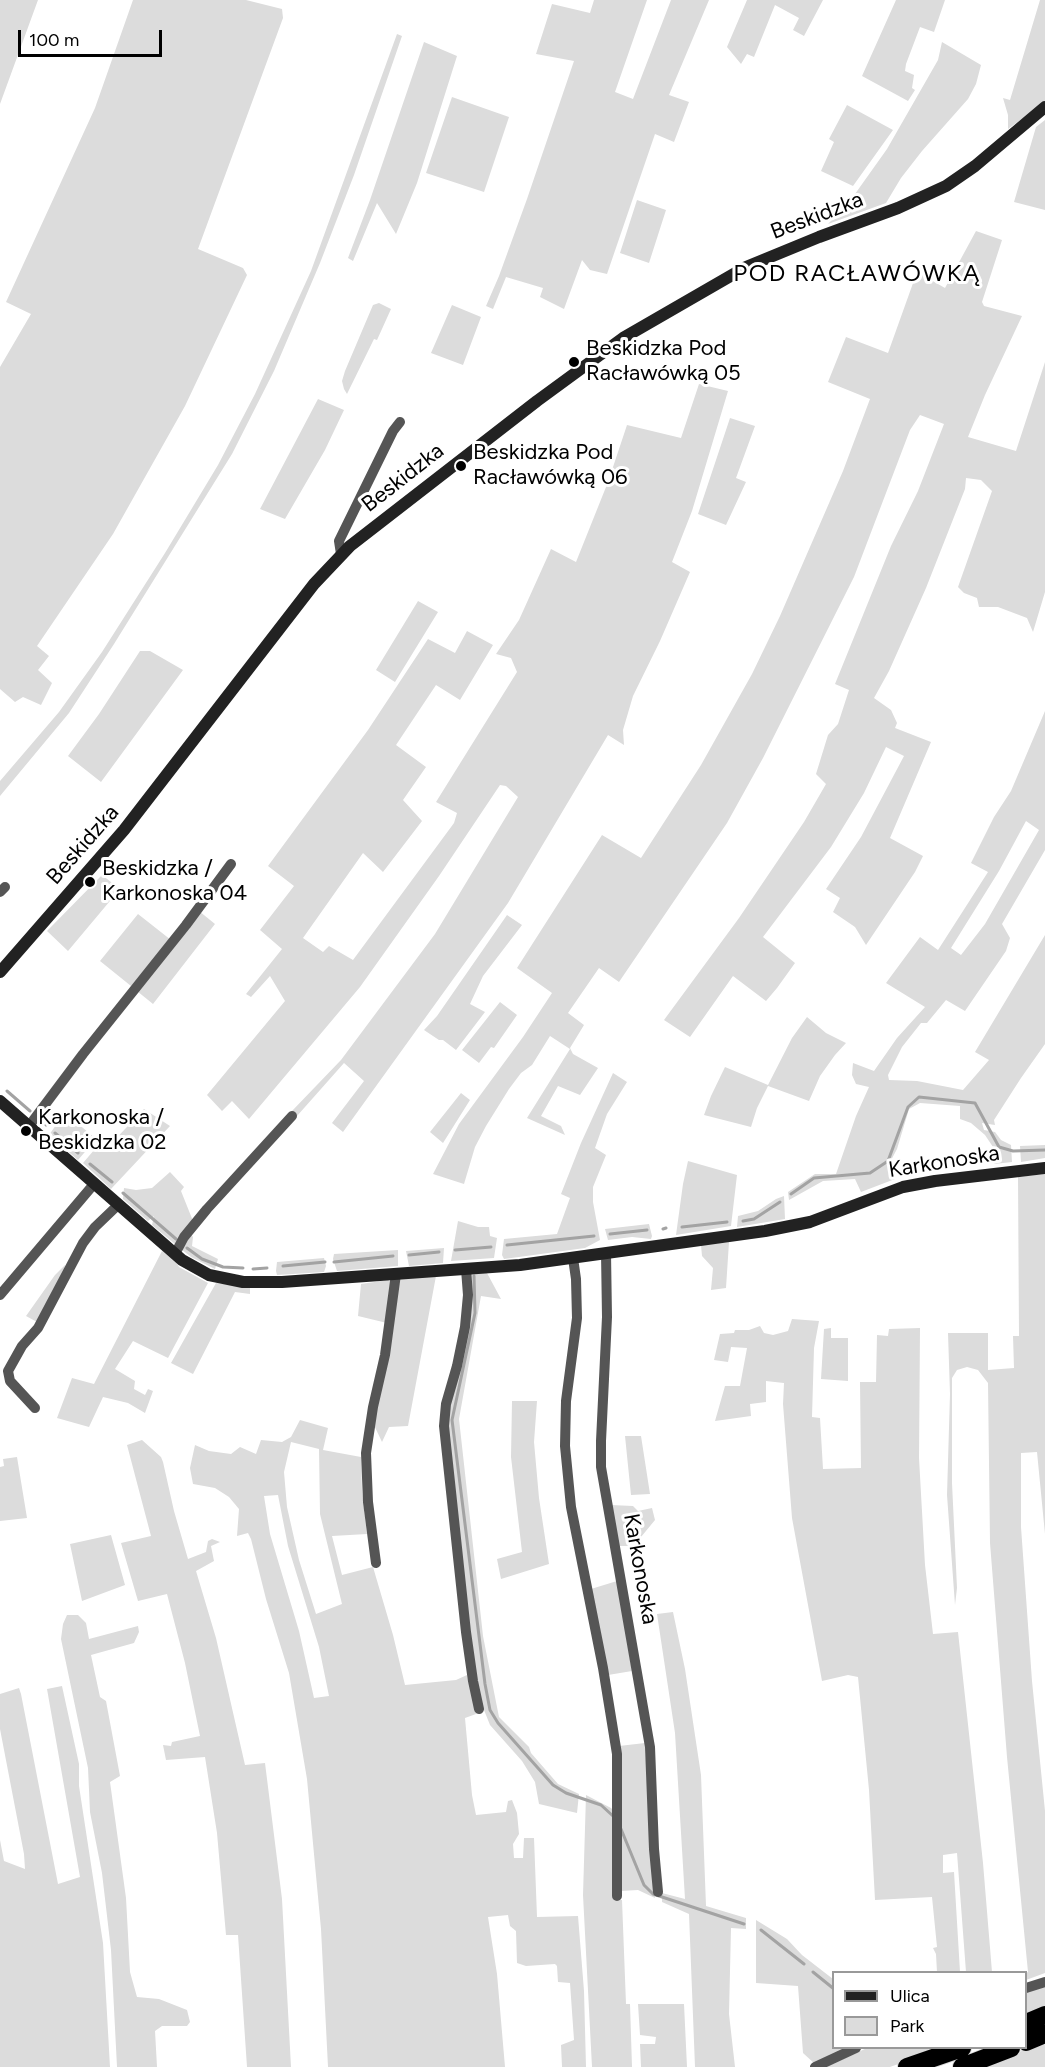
<!DOCTYPE html>
<html>
<head>
<meta charset="utf-8">
<style>
  body { margin:0 }
  #map { position:relative; width:1045px; height:2067px; overflow:hidden; background:#fff; font-family:Figtree,sans-serif }
  canvas { display:block }
  .legend { position:absolute; left:832px; top:1971px; width:195px; height:78px; box-sizing:border-box; background:#fff; border:2px solid #999; margin:0; padding:8px 10px; list-style:none; font-size:18px; color:#000 }
  .legend li { display:flex; align-items:center; gap:12px; height:30px }
  .legend b { width:30px; border:2px solid #999 }
  .scale { position:absolute; left:18px; top:30px; width:144px; height:27px; box-sizing:border-box; border:3px solid #000; border-top:0; padding-left:8px; font-size:18px; line-height:21px; white-space:nowrap; color:#000; -webkit-text-stroke:4px #fff; paint-order:stroke }
</style>
</head>
<body>
<div id="map">
<canvas width="1045" height="2067"></canvas>
<ul class="legend">
<li><b style="height:8px;background:#222"></b>Ulica</li>
<li><b style="height:16px;background:#dcdcdc"></b>Park</li>
</ul>
<div class="scale">100 m</div>
</div>
<script>
const c = document.querySelector('canvas').getContext('2d');
c.lineJoin = 'round';
function fillPath(path, color) { c.fillStyle = color; c.fill(path, 'evenodd'); }
const poly = rows => new Path2D(rows.map(r => 'M' + r).join(''));
function trace(path, color, width, dash) { c.strokeStyle = color; c.lineWidth = width; c.lineCap = dash ? 'butt' : 'round'; c.setLineDash(dash || []); c.stroke(path); }
function drawText(font, color, halo, rows, align = 'center') {
  c.font = font + ' Figtree,sans-serif'; c.lineWidth = 6; c.setLineDash([]); c.textBaseline = 'middle'; c.strokeStyle = halo; c.fillStyle = color; for (const [text, x, y, turn = 0] of rows) {
    c.save(); c.translate(x, y); c.rotate((+turn || 0) * Math.PI / 180); c.textAlign = isNaN(turn) ? turn : align; if (halo) c.strokeText(text, 0, 0); c.fillText(text, 0, 0); c.restore();
  }
}
const green = poly([
  [0,0,38,0,0,104],
  [133,0,246,0,282,9,283,18,198,249,243,268,247,275,185,406,113,534,37,646,49,656,38,670,52,683,41,705,23,697,15,702,0,689,0,367,31,314,6,302,95,108],
  [594,0,647,0,615,92,633,99,671,0,709,0,669,95,689,102,674,142,655,134,607,274,590,270,582,260,564,309,540,297,543,288,506,277,493,309,486,306,499,276,527,199,574,61,536,54,552,4,590,13],
  [747,0,823,0,804,36,793,30,799,18,775,5,754,57,747,54,741,64,727,47],
  [896,0,945,0,934,32,920,27,906,64,905,71,914,75,912,88,915,90,908,101,862,76],
  [1040,0,1045,0,1045,102,1008,129,1008,115,1003,98,1010,100],
  [397,34,402,36,354,175,320,263,274,371,232,454,114,644,69,713,0,796,0,781,59,712,102,652,165,553,218,465,255,394,311,271],
  [424,42,457,56,417,183,396,234,377,203,353,261,348,258,370,200],
  [942,42,981,65,976,84,968,99,922,151,901,178,886,203,828,224,850,201,887,149,938,60],
  [452,97,509,117,484,192,426,173],
  [847,105,893,130,853,186,821,171,834,142,829,139],
  [1045,120,1045,210,1014,202,1036,127],
  [637,200,666,210,649,263,620,253],
  [976,231,1002,240,982,302,984,306,1022,316,985,395,968,437,1016,451,1045,362,1045,592,1033,632,1027,618,998,607,979,607,977,598,964,593,958,587,992,491,981,480,966,478,965,489,926,588,889,671,874,698,891,710,897,723,895,728,931,742,890,838,923,856,915,872,866,945,855,927,833,912,840,898,826,889,861,837,904,756,886,747,864,793,831,847,763,937,795,963,777,988,766,1001,733,976,690,1037,664,1020,739,918,804,822,826,784,816,774,828,735,838,724,849,690,835,684,891,546,918,491,944,424,920,415,910,430,854,577,763,758,727,823,619,982,599,968,568,1013,584,1025,570,1048,573,1054,598,1068,580,1095,558,1086,541,1116,561,1126,565,1135,527,1118,570,1049,550,1036,532,1065,521,1073,509,1089,486,1126,475,1147,464,1184,433,1174,459,1124,523,1037,552,993,517,968,602,835,641,858,701,765,752,674,780,616,843,471,870,399,828,382,846,337,888,353,917,272,945,288],
  [379,303,391,309,377,340,374,339,347,394,344,389,342,381,345,371,373,305],
  [452,305,481,317,463,365,431,353],
  [699,384,728,391,692,511,672,562,690,572,660,641,633,696,623,730,624,745,608,735,508,903,343,1132,332,1123,364,1081,344,1063,297,1116,291,1112,341,1060,435,934,518,797,506,786,500,785,439,876,360,987,249,1119,232,1101,222,1111,207,1095,285,1001,270,976,251,997,246,994,282,949,260,930,294,886,268,866,368,730,428,639,455,653,467,631,493,645,460,700,436,685,396,745,426,767,403,800,422,821,383,872,363,853,303,938,323,952,329,946,353,960,454,823,457,813,436,802,517,672,511,658,496,654,519,620,551,549,576,562,608,482,627,425,681,438],
  [318,399,344,410,325,450,285,519,260,509],
  [730,418,755,426,736,478,746,482,726,525,698,514],
  [418,601,438,612,395,682,376,670],
  [140,651,150,651,183,670,101,782,68,756,99,714],
  [1045,711,1045,850,1002,924,1010,938,1006,951,965,1011,946,1000,927,1023,921,1023,902,1047,888,1075,889,1080,917,1081,963,1090,989,1060,975,1052,1045,935,1045,1044,1021,1078,994,1120,995,1125,982,1123,984,1130,995,1132,1001,1140,1011,1145,1012,1162,994,1164,993,1147,985,1135,971,1123,960,1119,960,1106,920,1103,909,1109,897,1149,889,1164,895,1179,861,1192,855,1179,823,1181,789,1200,788,1192,815,1174,836,1174,856,1116,869,1087,856,1084,852,1075,853,1063,874,1071,897,1038,925,1007,886,983,920,937,938,950,988,872,971,863,994,817,1011,791],
  [1026,821,1039,830,985,924,961,955,951,948,999,871],
  [102,875,120,889,68,951,47,931],
  [199,911,215,924,153,1004,137,991],
  [138,914,171,940,131,986,100,961],
  [507,915,522,925,483,976,470,1004,485,1012,456,1050,443,1040,439,1040,424,1030,437,1016],
  [500,1002,517,1015,494,1048,491,1047,479,1063,462,1050],
  [807,1017,826,1033,846,1043,835,1055,820,1076,809,1101,768,1086,757,1108,751,1127,704,1115,711,1096,725,1067,768,1085,792,1038],
  [613,1073,627,1082,607,1114,595,1148,606,1155,593,1187,593,1202,600,1240,585,1248,504,1259,502,1255,504,1239,557,1234,570,1198,561,1194,581,1143],
  [461,1093,470,1100,443,1143,430,1132],
  [144,1109,170,1126,111,1189,83,1163,100,1143,107,1148],
  [69,1116,96,1139,78,1160,49,1135,56,1125],
  [1045,1145,1045,1158,1021,1162,1020,1146],
  [688,1161,737,1175,731,1226,676,1235,683,1184],
  [170,1172,184,1187,181,1191,193,1221,176,1245,152,1225,154,1216,148,1221,123,1199,124,1188,136,1190,152,1188],
  [1045,1174,1045,1534,1037,1452,1021,1453,1021,1527,1032,1681,1045,1811,1045,1973,1026,1980,1026,1973,1028,1972,1007,1757,990,1543,988,1383,978,1370,967,1367,957,1370,952,1378,952,1483,957,1588,955,1605,947,1495,950,1394,948,1333,988,1333,988,1370,1014,1368,1013,1336,1019,1336,1018,1177],
  [784,1196,785,1219,737,1227,738,1216,758,1211,776,1199],
  [458,1221,478,1227,489,1227,490,1236,497,1238,494,1258,451,1261],
  [649,1224,652,1236,651,1239,632,1237,608,1240,605,1229],
  [190,1233,193,1237,192,1246,218,1259,215,1269,191,1257,181,1249],
  [729,1242,726,1288,711,1290,713,1268,702,1256,701,1245],
  [444,1248,443,1263,409,1266,406,1251],
  [398,1250,398,1266,337,1271,333,1259,334,1254],
  [162,1251,176,1262,179,1267,208,1283,168,1358,133,1341,115,1369,135,1381,134,1389,145,1395,148,1389,153,1391,145,1413,128,1403,103,1397,89,1427,57,1418,72,1378,94,1384],
  [324,1258,326,1266,324,1272,277,1275,276,1271,277,1262],
  [65,1265,64,1271,37,1322,26,1316,55,1275],
  [470,1273,487,1273,501,1299,481,1296,459,1419,483,1636,496,1702,499,1717,529,1747,531,1753,558,1784,579,1794,577,1813,539,1804,535,1782,522,1761,490,1725,482,1705,472,1657,447,1420],
  [436,1276,408,1426,389,1427,382,1442,373,1423,400,1279],
  [388,1280,393,1283,387,1323,358,1316,361,1284],
  [216,1283,250,1287,250,1294,235,1292,193,1374,171,1363],
  [792,1319,819,1321,814,1348,812,1417,820,1418,823,1469,861,1468,860,1382,876,1382,877,1335,888,1336,889,1329,920,1328,919,1458,925,1565,933,1634,958,1632,983,1863,992,1972,966,1972,957,1853,943,1855,943,1873,954,1872,960,1972,937,1972,936,1954,933,1948,937,1947,932,1897,875,1900,869,1790,858,1677,848,1675,822,1681,792,1518,783,1404,784,1383,766,1381,766,1402,750,1404,751,1416,715,1421,725,1386,740,1386,747,1348,731,1347,728,1362,714,1360,720,1334,734,1333,735,1330,749,1330,760,1326,764,1333,773,1335,788,1331],
  [831,1328,831,1338,848,1338,848,1381,821,1379,824,1329],
  [512,1401,537,1401,534,1442,539,1498,549,1564,501,1579,497,1559,522,1552,511,1457],
  [300,1420,328,1428,323,1450,361,1457,362,1492,367,1534,332,1536,342,1575,373,1567,393,1635,405,1685,456,1680,467,1675,476,1714,465,1718,472,1795,476,1815,506,1812,508,1801,512,1800,517,1813,519,1834,513,1844,514,1858,523,1858,524,1838,534,1838,537,1917,578,1916,584,1991,586,2067,562,2067,561,2045,574,2040,570,1983,558,1982,557,1966,555,1964,526,1966,517,1963,516,1931,510,1926,508,1915,488,1917,497,1974,505,2067,328,2067,321,1929,307,1779,289,1673,266,1599,251,1539,248,1533,237,1536,239,1509,229,1497,215,1488,193,1484,190,1468,195,1445,209,1451,231,1454,240,1447,256,1454,261,1440,282,1442,291,1437],
  [291,1442,319,1449,320,1514,342,1604,316,1614,299,1560,287,1507,284,1472],
  [278,1495,288,1546,319,1647,329,1696,314,1698,299,1631,270,1534,264,1496],
  [625,1436,641,1436,650,1494,631,1495],
  [142,1440,161,1457,163,1462,174,1511,188,1559,206,1552,208,1541,212,1539,220,1542,211,1546,214,1561,196,1571,216,1638,245,1765,265,1763,282,1899,291,2067,247,2067,238,1935,226,1935,217,1833,205,1757,166,1760,163,1745,171,1746,172,1742,200,1736,185,1663,167,1594,138,1601,121,1543,151,1536,127,1445],
  [17,1457,27,1518,0,1521,0,1467,4,1466,3,1459],
  [611,1505,633,1506,638,1511,652,1508,655,1520,641,1537,630,1546,619,1546],
  [111,1535,125,1585,82,1601,70,1544],
  [617,1581,632,1671,608,1675,591,1589],
  [673,1612,685,1669,701,1775,706,1906,746,1918,746,1929,731,1928,729,2014,735,2067,695,2067,689,1914,662,1902,662,1893,685,1899,675,1733,657,1614],
  [67,1615,78,1615,86,1623,89,1639,138,1626,139,1632,134,1643,91,1655,100,1697,106,1701,120,1776,110,1782,126,1898,130,1972,137,1997,159,1999,187,2010,190,2022,187,2026,162,2026,155,2031,157,2067,117,2067,111,1950,102,1873,90,1812,88,1768,61,1639,63,1624],
  [62,1686,79,1764,79,1786,103,1943,110,2067,0,2067,0,1840,4,1861,25,1869,24,1854,0,1729,0,1694,19,1688,21,1694,58,1884,80,1877,47,1689],
  [645,1743,651,1859,655,1898,638,1890,621,1891,619,1746],
  [586,1795,611,1808,615,1812,615,1900,622,1900,626,2004,630,2004,632,2067,592,2067,583,1895],
  [756,1920,787,1939,802,1955,833,1979,834,2048,845,2048,815,2064,803,2053,798,1986,756,1983],
  [1045,1986,1045,2008,1026,2016,1026,1992],
  [638,2004,684,2004,687,2067,641,2067,640,2044,655,2044,656,2037,640,2035],
  [1045,2041,1045,2067,984,2067,989,2065],
  [867,2048,943,2048,890,2067,826,2067]
]);
const stream = poly([
  [7,1091,30,1111],
  [39,1119,46,1125],
  [55,1133,78,1153],
  [90,1164,112,1182],
  [123,1193,176,1239],
  [791,1194,814,1178,870,1173,888,1161,908,1107,919,1097,975,1103,999,1147,1013,1151,1045,1150],
  [743,1221,754,1219,780,1202],
  [682,1227,727,1222],
  [663,1229,666,1228],
  [610,1234,647,1230],
  [507,1245,594,1236],
  [187,1248,202,1259,223,1267,243,1268],
  [455,1250,491,1247],
  [409,1255,439,1252],
  [334,1262,393,1256],
  [283,1266,325,1262],
  [253,1269,267,1268],
  [474,1276,475,1313,452,1420,485,1684,490,1710,498,1723,553,1785,566,1793,601,1805,613,1816],
  [621,1829,644,1885,653,1894,744,1924],
  [761,1930,804,1964],
  [813,1972,834,1989]
]);
const street = poly([
  [341,554,339,541,393,431,400,422],
  [0,892,5,887],
  [29,1126,83,1054,186,925,231,864],
  [606,1253,607,1317,601,1441,601,1467,650,1747,654,1849,658,1892],
  [175,1254,184,1237,207,1209,292,1116],
  [573,1258,576,1279,577,1318,566,1401,565,1446,571,1507,603,1668,617,1754,617,1896],
  [466,1269,468,1295,465,1327,457,1366,446,1404,444,1426,466,1632,473,1681,479,1709],
  [0,1295,94,1184],
  [35,1408,10,1381,8,1371,22,1346,38,1328,83,1243,95,1227,118,1205],
  [376,1563,368,1502,366,1453,373,1407,385,1355,396,1274],
  [1026,1988,1045,1982],
  [815,2067,856,2048]
]);
const secondary = poly([
  [0,972,124,830,314,584,350,546,537,401,623,338,746,267,819,237,898,208,946,186,975,166,1045,107],
  [0,1101,182,1260,209,1275,243,1282,282,1282,520,1265,765,1231,810,1222,903,1187,935,1181,1045,1168]
]);
const highway = poly([
  [1026,2023,1045,2015],
  [1026,2042,1045,2034],
  [907,2067,962,2048],
  [962,2067,1011,2048]
]);
const markers = [
  [574,362,6,"#000"],
  [461,466,6,"#000"],
  [90,882,6,"#000"],
  [26,1131,6,"#000"]
];
const streetNames = [
  ["Beskidzka",817,216,-21],
  ["Beskidzka",403,478,-38],
  ["Beskidzka",83,845,-49],
  ["Karkonoska",944,1162,-9],
  ["Karkonoska",640,1569,80]
];
const poiNames = [
  ["Beskidzka Pod",586,349],
  ["Racławówką 05",586,374],
  ["Beskidzka Pod",473,453],
  ["Racławówką 06",473,478],
  ["Beskidzka /",102,869],
  ["Karkonoska 04",102,894],
  ["Karkonoska /",38,1118],
  ["Beskidzka 02",38,1143]
];
const neighbourhoodNames = [
  ["POD RACŁAWÓWKĄ",857,274]
];
fillPath(green, '#dcdcdc');
trace(stream, '#a3a3a3', 3);
trace(highway, '#dbdbdb', 20);
trace(street, '#555', 10);
trace(secondary, '#222', 12);
trace(highway, '#000', 18);
for (const [x, y, r, color] of markers) { const dot = new Path2D(); dot.arc(x, y, r, 0, 2 * Math.PI); c.fillStyle = color; c.fill(dot); trace(dot, '#fff', 2); }
drawText('22px', '#000', '#fff', streetNames);
drawText('22px', '#000', '#fff', poiNames, 'left');
c.letterSpacing = '1.5px';
drawText('24px', '#000', '#fff', neighbourhoodNames);
c.letterSpacing = '0px';
</script>
</body>
</html>
